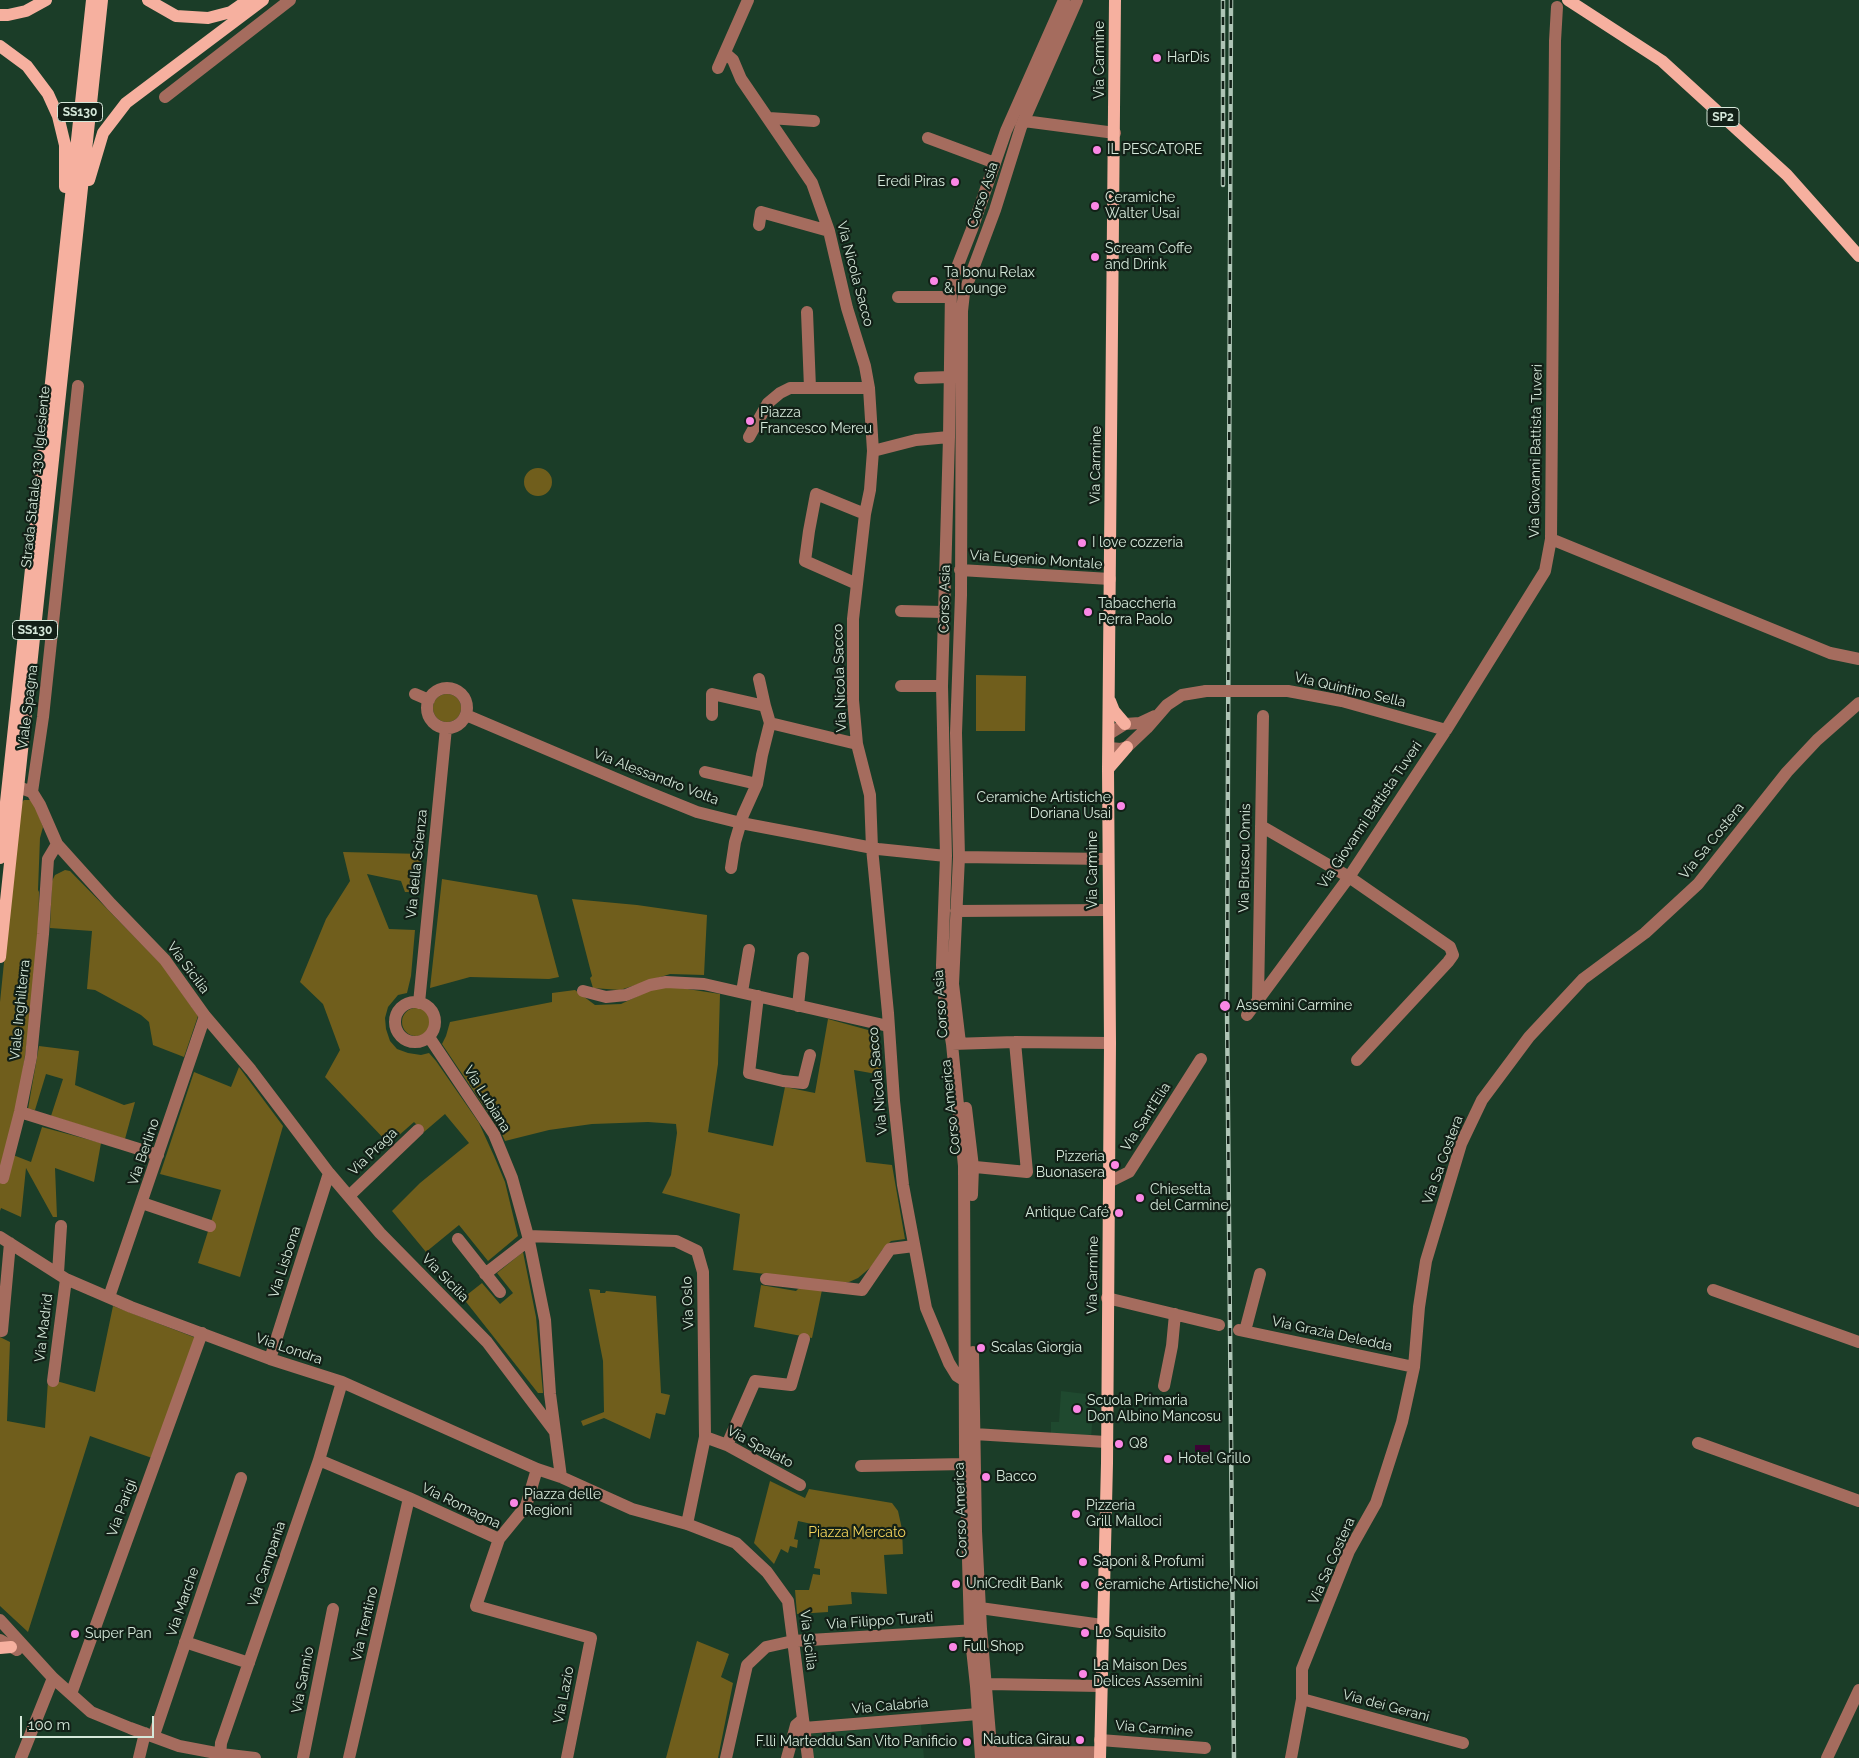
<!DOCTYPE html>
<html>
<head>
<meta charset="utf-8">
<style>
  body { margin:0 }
  #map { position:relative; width:1859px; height:1758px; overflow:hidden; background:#1b3d28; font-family:Raleway,sans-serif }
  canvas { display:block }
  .scale { position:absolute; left:20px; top:1716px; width:134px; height:22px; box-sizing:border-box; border:2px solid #d5e8da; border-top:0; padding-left:6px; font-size:15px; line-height:18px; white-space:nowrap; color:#d5e8da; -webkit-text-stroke:4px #122017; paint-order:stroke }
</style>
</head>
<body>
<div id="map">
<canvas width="1859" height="1758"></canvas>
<div class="scale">100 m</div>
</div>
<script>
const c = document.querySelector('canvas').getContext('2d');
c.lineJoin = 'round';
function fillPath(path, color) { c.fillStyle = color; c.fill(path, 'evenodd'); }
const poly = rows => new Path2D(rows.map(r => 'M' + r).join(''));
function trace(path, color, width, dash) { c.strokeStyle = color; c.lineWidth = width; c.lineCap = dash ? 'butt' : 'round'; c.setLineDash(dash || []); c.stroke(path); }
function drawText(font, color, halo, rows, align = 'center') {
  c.font = font + ' Raleway,sans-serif'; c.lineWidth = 4.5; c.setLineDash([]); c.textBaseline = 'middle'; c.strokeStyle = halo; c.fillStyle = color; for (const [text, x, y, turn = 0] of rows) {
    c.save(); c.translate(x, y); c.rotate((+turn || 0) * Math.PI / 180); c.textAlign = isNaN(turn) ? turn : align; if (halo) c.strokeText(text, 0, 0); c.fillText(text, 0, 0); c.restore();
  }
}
const built = poly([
  [1061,1391,1094,1395,1091,1439,1051,1436,1051,1422,1059,1422],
  [921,1725,924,1758,812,1758,810,1734]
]);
const green = poly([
  '524 482a14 14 0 1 1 28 0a14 14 0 1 1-28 0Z',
  [976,675,1026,676,1025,731,976,731],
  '433 708a14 14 0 1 1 28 0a14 14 0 1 1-28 0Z',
  [24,800,33,800,43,827,40,838,38,890,39,892,38,946,32,1006,17,1112,0,1177,0,1002,20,804],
  [343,852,422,854,418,892,405,892,401,881,367,874,389,929,415,930,411,976,407,993,398,995,388,1007,385,1018,386,1029,390,1041,397,1049,408,1053,421,1055,429,1053,436,1061,479,1123,494,1156,505,1182,518,1236,488,1261,459,1225,426,1252,392,1211,420,1183,469,1143,445,1114,424,1132,414,1122,389,1144,325,1077,340,1050,323,1004,300,982,326,919,350,881],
  [65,870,70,871,162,965,198,1016,184,1057,153,1045,149,1022,141,1015,95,990,87,989,92,931,50,928,52,881,55,875],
  [442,879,537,895,559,977,549,979,470,977,430,988],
  [572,899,637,905,707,915,704,975,670,974,620,990,593,988,590,978,592,976],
  [668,986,720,994,718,1064,708,1132,773,1146,785,1087,815,1093,828,1019,879,1033,882,1075,854,1070,866,1162,892,1165,905,1239,891,1241,882,1250,871,1267,858,1278,849,1282,837,1283,733,1270,740,1214,662,1193,671,1175,677,1133,676,1124,648,1122,592,1124,549,1130,505,1141,501,1132,442,1044,446,1036,450,1022,552,1002,552,993,575,990,595,1005,621,1004,655,988],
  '402 1022a14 14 0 1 1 28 0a14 14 0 1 1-28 0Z',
  [39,1046,79,1051,75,1085,124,1105,135,1102,125,1139,51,1116,63,1079,46,1074,35,1110,28,1109],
  [239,1067,283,1126,240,1277,198,1263,221,1190,160,1174,194,1072,231,1087],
  [42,1127,101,1143,94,1182,55,1168,57,1217,53,1217,26,1168,21,1217,1,1208,0,1211,0,1179,13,1155,31,1162],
  [523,1252,536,1317,543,1393,538,1393,463,1298,482,1283,500,1304,513,1293,497,1273],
  [761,1285,796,1291,800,1287,822,1290,812,1338,754,1327],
  [589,1289,600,1290,600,1293,605,1293,606,1291,656,1296,661,1393,670,1395,665,1415,656,1413,650,1439,604,1418,583,1426,581,1421,604,1412,603,1361],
  [113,1306,196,1338,152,1458,90,1436,28,1632,0,1606,0,1337,10,1342,7,1421,45,1428,48,1380,60,1382,95,1392],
  [770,1481,805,1498,809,1489,892,1503,898,1511,902,1529,903,1554,884,1555,887,1594,851,1592,852,1604,828,1606,828,1612,797,1614,795,1590,809,1590,813,1574,820,1575,820,1569,814,1568,821,1535,821,1526,798,1521,794,1539,798,1540,797,1548,790,1546,788,1553,781,1549,774,1564,754,1543],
  [697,1641,729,1654,721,1677,733,1683,718,1758,666,1758]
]);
const water = poly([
  [1195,1445,1210,1445,1210,1452,1195,1452]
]);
const minor = poly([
  [725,53,733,60,741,79,812,183,829,231,847,308,865,366,869,388,873,451,870,490,865,514,853,619,853,700,857,744,870,795,872,848,888,1013,894,1101,903,1185,926,1308,949,1363,957,1376,965,1381,971,1380],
  [718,68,748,0],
  [165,97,290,0],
  [769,118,814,121],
  [1024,121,1115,133],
  [928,138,995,163],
  [759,225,761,212,829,231],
  [898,297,951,297],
  [807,312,810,388],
  [920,378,950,377],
  [749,437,768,403,780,393,790,388,869,388],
  [873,451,916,440,949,437],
  [1551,539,1830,653,1859,659],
  [960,570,1110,579],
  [857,584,805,561,809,531,816,494,865,514],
  [901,611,943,612],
  [759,679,765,706],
  [901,686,942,686],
  '427 708a20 20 0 1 1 40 0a20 20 0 1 1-40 0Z',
  [1245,691,1288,691,1342,701,1446,730],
  [415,694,429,700],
  [466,715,645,791,697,812,741,823,878,849,946,856],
  [712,715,712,694,765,706,770,723,762,755,757,784,743,815,735,842,731,868],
  [770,723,857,744],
  [1109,734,1125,724,1140,723,1155,716],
  [1109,748,1121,749,1127,747,1147,728,1167,705,1182,695,1206,691],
  [705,772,757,784],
  [18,787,32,792,40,805,57,844,111,904,165,960,205,1016,251,1070,329,1173,380,1233,487,1342,555,1432],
  [32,792,43,717,78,386],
  [1261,826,1349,877,1450,947,1453,955,1448,962,1357,1060],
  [959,857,1108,859],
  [956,911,1108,910],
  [583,991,606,997,626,995,650,985,666,982,704,984,888,1026],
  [742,992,749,950],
  [758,996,749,1073,783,1081,803,1083,810,1055],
  [1258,1000,1263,716],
  '395 1022a20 20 0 1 1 40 0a20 20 0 1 1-40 0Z',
  [419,1003,446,728],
  [798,1006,803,958],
  [1247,1015,1349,877,1388,818,1446,730,1545,571,1551,539,1555,41,1557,7],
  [429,1037,494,1134,512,1178,528,1236,545,1320,550,1394,561,1477],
  [960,1043,953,984,959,857,956,733,961,595,962,311,964,293,995,210,1021,127,1077,0],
  [952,1044,1015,1042,1110,1043],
  [966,1108,973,1167,972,1195],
  [20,1112,158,1155],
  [965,1166,1027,1172,1015,1042],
  [3,1178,20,1112,31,1057,43,934,48,859,57,844],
  [1109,1182,1129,1172,1201,1059],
  [349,1196,418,1130],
  [142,1203,210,1226],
  [528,1236,676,1241,697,1251,703,1272,705,1437,687,1524],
  [0,1237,66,1279,131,1307,270,1359,342,1382,537,1469,561,1477,632,1509,687,1524,736,1543,767,1572,788,1601,808,1758],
  [458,1239,500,1292],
  [58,1273,61,1226],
  [485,1274,529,1240],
  [766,1279,862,1290,890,1249,914,1246],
  [1713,1290,1859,1342],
  [109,1297,205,1016],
  [1107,1298,1219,1325],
  [1239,1330,1414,1367],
  [2,1331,10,1243],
  [1245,1331,1260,1274],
  [973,1352,976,1531,981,1629,992,1758],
  [270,1359,329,1173],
  [53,1381,66,1279],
  [1164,1386,1172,1346,1175,1314],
  [974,1434,1106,1442],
  [705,1437,727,1445,800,1485],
  [1698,1443,1859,1501],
  [727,1445,755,1381,791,1385,804,1339],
  [319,1460,409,1498,499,1539],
  [861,1466,965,1464],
  [537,1469,526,1506,499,1539,476,1606,591,1638,567,1758],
  [980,1608,1102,1625],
  [0,1620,53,1678,91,1712,130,1728,179,1746,221,1754,255,1758],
  [0,1640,17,1650],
  [185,1642,249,1663],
  [978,1685,988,1684,1100,1686],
  [71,1694,202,1333],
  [1302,1699,1463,1743],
  [804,1728,978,1714],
  [154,1735,241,1478],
  [1100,1740,1205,1748],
  [992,1753,1100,1752],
  [21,1758,53,1678],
  [139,1758,145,1733],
  [220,1758,221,1743,319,1460,342,1382],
  [303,1758,333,1609],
  [349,1758,409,1498],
  [726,1758,747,1665,766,1647,793,1641,976,1630],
  [787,1758,796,1725,802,1720],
  [981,1758,976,1686,970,1630,965,1453,964,1166,952,1044,943,990,942,965,946,856,942,686,949,437,951,289,954,275,972,229,1006,131,1064,0],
  [1291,1758,1302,1699,1302,1669,1349,1551,1376,1503,1402,1422,1414,1367,1419,1307,1426,1261,1461,1144,1482,1100,1529,1037,1583,979,1645,933,1698,884,1787,772,1817,740,1859,703],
  [1827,1758,1859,1690]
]);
const major = poly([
  [148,0,176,16,208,18,231,12,248,0],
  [1568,0,1662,61,1787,175,1859,256],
  [0,15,8,15,26,11,46,0],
  [0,46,27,66,48,94,58,116,65,145,65,187],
  [89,180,103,133,126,103,263,0],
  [1110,701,1114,711,1125,724],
  [1108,769,1127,747],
  [0,858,92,0],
  [0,957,102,0],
  [0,1648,11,1647],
  [1100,1758,1107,1463,1110,1043,1108,769,1115,0]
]);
const rail = poly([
  [1231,0,1227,1006,1234,1758],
  [1223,185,1223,0]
]);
const minorBridge = poly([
  [1206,691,1245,691]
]);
const markers = [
  [1157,58,5,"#fb87e6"],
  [1097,150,5,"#fb87e6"],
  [955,182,5,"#fb87e6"],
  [1095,206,5,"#fb87e6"],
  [1095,257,5,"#fb87e6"],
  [934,281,5,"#fb87e6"],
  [750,421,5,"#fb87e6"],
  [1082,543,5,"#fb87e6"],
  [1088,612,5,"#fb87e6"],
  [1121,806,5,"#fb87e6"],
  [1225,1006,6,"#fb87e6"],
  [1115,1165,5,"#fb87e6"],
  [1140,1198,5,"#fb87e6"],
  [1119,1213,5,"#fb87e6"],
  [981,1348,5,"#fb87e6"],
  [1077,1409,5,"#fb87e6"],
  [1119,1444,5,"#fb87e6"],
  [1168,1459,5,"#fb87e6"],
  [986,1477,5,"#fb87e6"],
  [514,1503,5,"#fb87e6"],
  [1076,1514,5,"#fb87e6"],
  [1083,1562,5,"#fb87e6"],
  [956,1584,5,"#fb87e6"],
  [1085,1585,5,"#fb87e6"],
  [1085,1633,5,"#fb87e6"],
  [75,1634,5,"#fb87e6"],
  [953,1647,5,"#fb87e6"],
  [1083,1674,5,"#fb87e6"],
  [1080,1740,5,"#fb87e6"],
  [967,1742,5,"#fb87e6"]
];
const shields = [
  [80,112,45],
  [1723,117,32],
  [35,630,45]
];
const shieldNames = [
  ["SS130",80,112],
  ["SP2",1723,117],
  ["SS130",35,630]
];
const poiNames = [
  ["HarDis",1167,58],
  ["IL PESCATORE",1107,150],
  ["Eredi Piras",945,182,"right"],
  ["Ceramiche",1105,198],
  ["Walter Usai",1105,214],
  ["Scream Coffe",1105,249],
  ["and Drink",1105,265],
  ["Ta bonu Relax",944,273],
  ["& Lounge",944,289],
  ["Piazza",760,413],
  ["Francesco Mereu",760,429],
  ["I love cozzeria",1092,543],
  ["Tabaccheria",1098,604],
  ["Perra Paolo",1098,620],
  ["Ceramiche Artistiche",1111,798,"right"],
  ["Doriana Usai",1111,814,"right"],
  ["Assemini Carmine",1236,1006],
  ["Pizzeria",1105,1157,"right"],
  ["Buonasera",1105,1173,"right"],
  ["Chiesetta",1150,1190],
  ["del Carmine",1150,1206],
  ["Antique Café",1109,1213,"right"],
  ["Scalas Giorgia",991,1348],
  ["Scuola Primaria",1087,1401],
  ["Don Albino Mancosu",1087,1417],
  ["Q8",1129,1444],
  ["Hotel Grillo",1178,1459],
  ["Bacco",996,1477],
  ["Piazza delle",524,1495],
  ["Regioni",524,1511],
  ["Pizzeria",1086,1506],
  ["Grill Malloci",1086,1522],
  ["Saponi & Profumi",1093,1562],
  ["UniCredit Bank",966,1584],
  ["Ceramiche Artistiche Nioi",1095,1585],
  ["Lo Squisito",1095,1633],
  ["Super Pan",85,1634],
  ["Full Shop",963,1647],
  ["La Maison Des",1093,1666],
  ["Delices Assemini",1093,1682],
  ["Nautica Girau",1070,1740,"right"],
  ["F.lli Marteddu San Vito Panificio",957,1742,"right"]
];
const streetNames = [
  ["Via Carmine",1100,60,-90],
  ["Corso Asia",983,195,-71],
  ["Via Nicola Sacco",855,274,75],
  ["Via Giovanni Battista Tuveri",1536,451,-89],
  ["Via Carmine",1096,465,-89],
  ["Strada Statale 130 Iglesiente",36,477,-84],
  ["Via Eugenio Montale",1036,560,4],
  ["Corso Asia",945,599,-89],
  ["Via Nicola Sacco",840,678,-92],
  ["Via Quintino Sella",1350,690,13],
  ["Viale Spagna",28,707,-83],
  ["Via Alessandro Volta",656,777,21],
  ["Via Giovanni Battista Tuveri",1370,815,-56],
  ["Via Sa Costera",1712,841,-51],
  ["Via Bruscu Onnis",1245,858,-89],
  ["Via della Scienza",417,864,-84],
  ["Via Carmine",1093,870,-90],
  ["Via Sicilia",188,968,53],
  ["Corso Asia",941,1004,-94],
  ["Viale Inghilterra",20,1010,-84],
  ["Via Nicola Sacco",878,1081,-95],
  ["Via Lubiana",487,1099,58],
  ["Corso America",951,1107,-96],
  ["Via Sant'Elia",1146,1117,-57],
  ["Via Berlino",144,1152,-71],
  ["Via Praga",373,1152,-44],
  ["Via Sa Costera",1443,1160,-70],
  ["Via Lisbona",285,1262,-72],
  ["Via Carmine",1093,1275,-89],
  ["Via Sicilia",445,1278,46],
  ["Via Oslo",688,1303,-92],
  ["Via Madrid",44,1328,-83],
  ["Via Grazia Deledda",1332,1334,12],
  ["Via Londra",289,1349,19],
  ["Via Spalato",760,1447,28],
  ["Via Romagna",461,1506,26],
  ["Via Parigi",122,1508,-70],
  ["Corso America",961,1510,-92],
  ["Via Sa Costera",1332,1561,-66],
  ["Via Campania",267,1564,-71],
  ["Via Marche",183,1602,-71],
  ["Via Filippo Turati",880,1621,-4],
  ["Via Trentino",365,1624,-77],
  ["Via Sicilia",808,1640,83],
  ["Via Sannio",303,1680,-79],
  ["Via Lazio",564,1695,-79],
  ["Via Calabria",890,1706,-5],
  ["Via dei Gerani",1386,1706,15],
  ["Via Carmine",1154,1729,5]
];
const parkNames = [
  ["Piazza Mercato",857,1533]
];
fillPath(built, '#1f492f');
fillPath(green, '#705e1c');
fillPath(water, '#3e0136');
trace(minor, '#a56c5e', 12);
trace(major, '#f6b09f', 12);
trace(rail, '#afc5b6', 4.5);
trace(rail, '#122017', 2.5, [8]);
trace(minorBridge, '#a56c5e', 12);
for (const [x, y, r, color] of markers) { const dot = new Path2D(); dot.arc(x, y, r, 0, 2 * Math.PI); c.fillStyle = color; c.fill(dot); trace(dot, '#122017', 2); }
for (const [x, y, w] of shields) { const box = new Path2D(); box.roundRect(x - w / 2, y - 9.5, w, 19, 4); c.fillStyle = '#122017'; c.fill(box); trace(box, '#d5e8da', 1); }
drawText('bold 12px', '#d5e8da', null, shieldNames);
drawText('14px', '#d5e8da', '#122017', poiNames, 'left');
drawText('14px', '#d5e8da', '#122017', streetNames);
drawText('14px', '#f1d25c', '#122017', parkNames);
</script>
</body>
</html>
